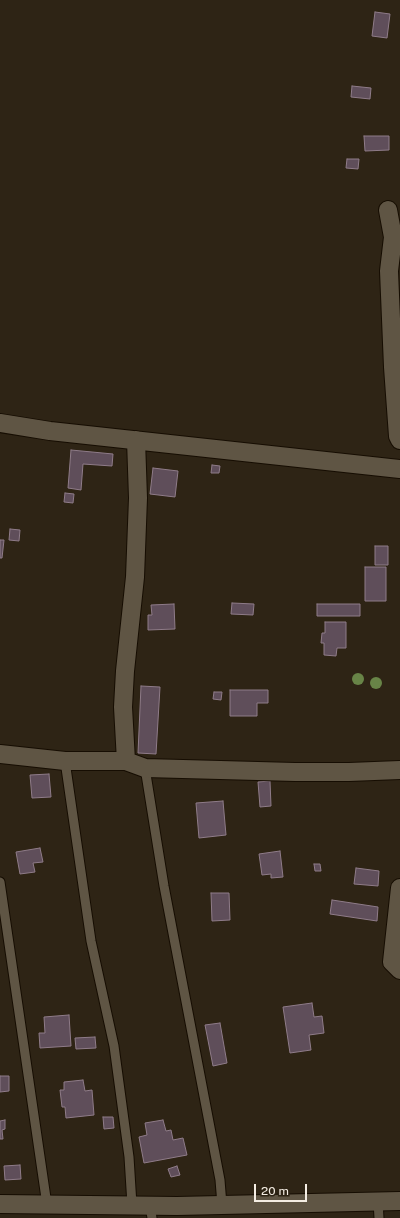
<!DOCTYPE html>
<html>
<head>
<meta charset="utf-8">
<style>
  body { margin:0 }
  #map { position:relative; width:400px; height:1218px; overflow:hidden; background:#2e2415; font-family:"Public Sans",sans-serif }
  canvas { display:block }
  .scale { position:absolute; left:254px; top:1184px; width:53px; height:18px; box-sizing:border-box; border:2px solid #f4ede3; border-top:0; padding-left:5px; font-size:12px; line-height:14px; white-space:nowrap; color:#f4ede3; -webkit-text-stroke:3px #2e2415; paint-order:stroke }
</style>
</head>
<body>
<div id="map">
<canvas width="400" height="1218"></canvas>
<div class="scale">20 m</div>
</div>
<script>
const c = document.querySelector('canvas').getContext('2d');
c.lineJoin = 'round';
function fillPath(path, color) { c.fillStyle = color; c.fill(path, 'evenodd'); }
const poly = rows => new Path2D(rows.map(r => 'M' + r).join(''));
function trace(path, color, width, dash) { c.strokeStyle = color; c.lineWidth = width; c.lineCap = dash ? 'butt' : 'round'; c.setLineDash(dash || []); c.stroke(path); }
const building = poly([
  [375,12,390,14,387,38,372,36,375,12],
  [352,86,371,88,370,99,351,97,352,86],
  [364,136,389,136,389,150,365,151,364,136],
  [347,159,359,159,358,169,346,168,347,159],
  [71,450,113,454,112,466,83,464,81,490,68,488,71,450],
  [212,465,220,466,219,473,211,473,212,465],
  [153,468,178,471,175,497,150,494,153,468],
  [65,493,74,494,73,503,64,502,65,493],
  [10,529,20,530,19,541,9,540,10,529],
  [0,540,4,540,2,558,0,558,0,540],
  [375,546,388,546,388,565,375,565,375,546],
  [365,567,386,567,386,601,365,601,365,567],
  [232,603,254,604,253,615,231,614,232,603],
  [174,604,175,629,148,630,148,615,152,615,151,605,174,604],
  [317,604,360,604,360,616,317,616,317,604],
  [325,622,346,622,346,648,337,648,336,656,324,655,324,643,321,643,322,633,325,633,325,622],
  [141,686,160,687,156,754,138,753,141,686],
  [230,690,268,690,268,703,257,703,257,716,230,716,230,690],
  [214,692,222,692,221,700,213,699,214,692],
  [49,774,51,797,32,798,30,775,49,774],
  [270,781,271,806,260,807,258,782,270,781],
  [223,801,226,835,199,838,196,803,223,801],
  [40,848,43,862,33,863,35,872,20,874,16,852,40,848],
  [280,851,283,877,271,878,271,874,262,875,259,854,280,851],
  [314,864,320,864,321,871,315,871,314,864],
  [356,868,379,871,378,886,354,884,356,868],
  [211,893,229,893,230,920,212,921,211,893],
  [332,900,378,907,377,921,330,914,332,900],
  [312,1003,314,1017,322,1016,324,1033,309,1035,311,1050,290,1053,283,1007,312,1003],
  [69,1015,71,1046,40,1048,39,1033,45,1033,44,1017,69,1015],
  [220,1023,227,1063,213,1066,205,1025,220,1023],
  [95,1037,96,1048,76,1049,75,1038,95,1037],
  [0,1076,9,1076,9,1091,0,1092,0,1076],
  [83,1080,85,1091,92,1090,94,1115,66,1118,65,1107,62,1107,60,1090,64,1090,64,1082,83,1080],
  [103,1117,113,1117,114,1128,104,1129,103,1117],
  [5,1120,5,1129,2,1130,3,1139,0,1139,0,1121,5,1120],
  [163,1120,166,1131,171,1130,173,1140,183,1138,187,1155,144,1163,139,1137,147,1135,145,1123,163,1120],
  [20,1165,21,1179,5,1180,4,1166,20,1165],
  [177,1166,180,1175,171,1177,168,1169,177,1166]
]);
const service = poly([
  [65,761,91,941,114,1046,129,1157,132,1205],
  [145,768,164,886,220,1180,222,1205],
  [0,882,47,1205],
  [378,1201,379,1218],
  [150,1206,152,1218]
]);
const minor = poly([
  [388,210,393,237,389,271,393,367,398,436,400,440],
  [0,423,50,431,400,469],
  [0,754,65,761,126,761,145,768,295,772,349,772,400,770],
  [126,761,123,707,125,671,135,577,138,498,136,440],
  [400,888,392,962,400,970],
  [0,1204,177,1206,400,1201]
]);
const trees = [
  [358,679],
  [376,683]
];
fillPath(building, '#5f4e5a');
trace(building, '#8f7c89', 1);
trace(service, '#160d02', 11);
trace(minor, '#160d02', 20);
trace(service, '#5f5544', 9);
trace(minor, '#5f5544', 18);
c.fillStyle = '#688447';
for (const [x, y] of trees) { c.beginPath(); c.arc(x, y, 6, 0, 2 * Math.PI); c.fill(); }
</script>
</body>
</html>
